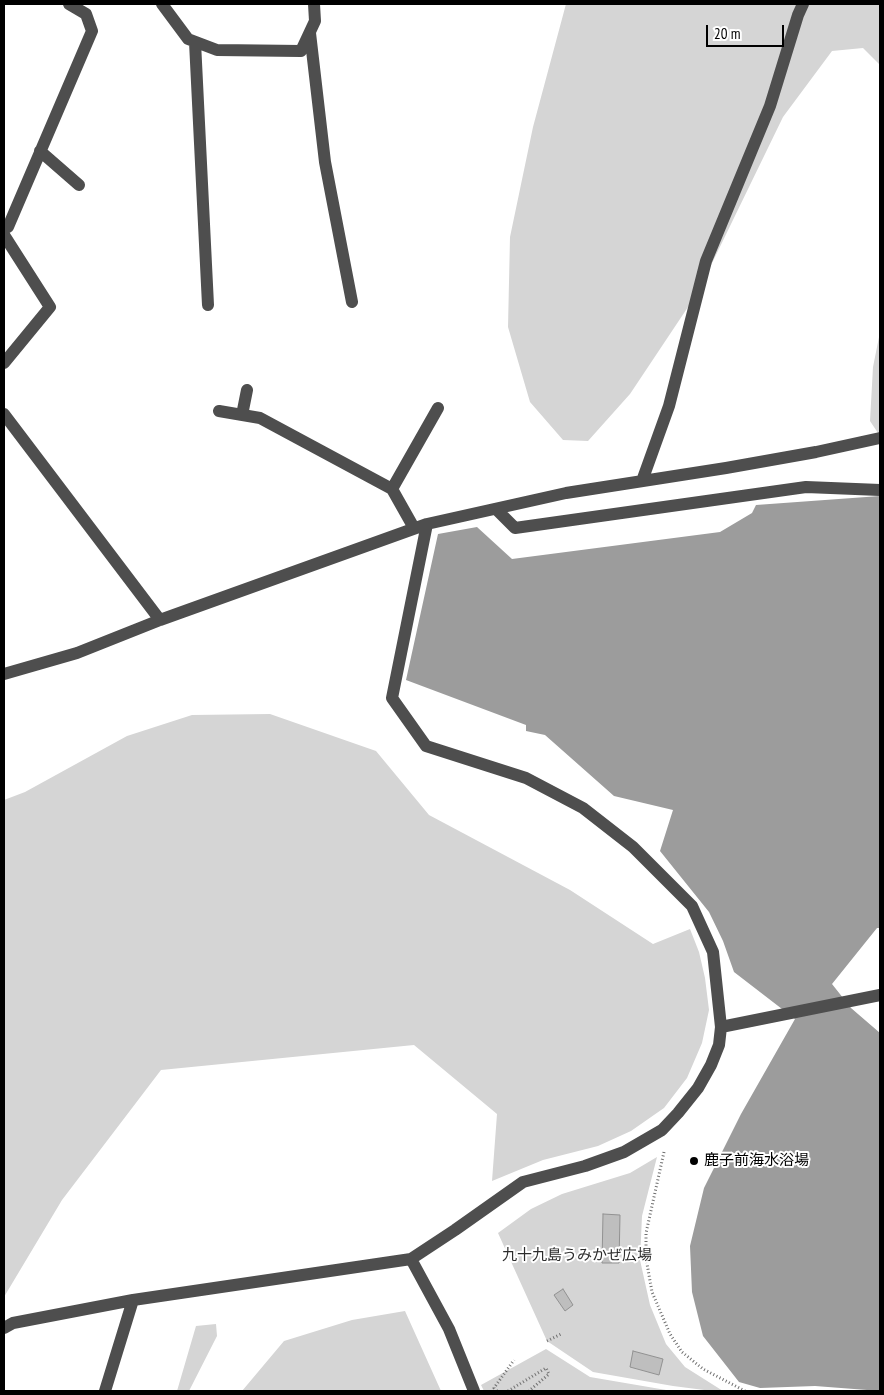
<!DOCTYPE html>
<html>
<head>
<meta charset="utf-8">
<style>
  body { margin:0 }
  #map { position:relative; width:884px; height:1395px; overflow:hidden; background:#fff; font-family:"PT Sans Narrow",sans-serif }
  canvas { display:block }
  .frame { position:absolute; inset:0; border:5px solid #000; pointer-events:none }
  .scale { position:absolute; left:706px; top:25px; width:78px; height:22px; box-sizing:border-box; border:2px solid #000; border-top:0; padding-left:6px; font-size:15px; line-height:18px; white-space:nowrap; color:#000; -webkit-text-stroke:4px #fff; paint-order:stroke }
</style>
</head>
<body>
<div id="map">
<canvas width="884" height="1395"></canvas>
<div class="frame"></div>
<div class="scale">20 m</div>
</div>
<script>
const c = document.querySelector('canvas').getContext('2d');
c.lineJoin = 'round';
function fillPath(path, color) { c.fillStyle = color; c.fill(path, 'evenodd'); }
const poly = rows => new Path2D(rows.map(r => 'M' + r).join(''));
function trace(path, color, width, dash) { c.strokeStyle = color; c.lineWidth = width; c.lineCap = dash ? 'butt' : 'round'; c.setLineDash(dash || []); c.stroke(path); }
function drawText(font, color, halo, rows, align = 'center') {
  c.font = font + ' "PT Sans Narrow","Noto Sans JP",sans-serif'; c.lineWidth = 4; c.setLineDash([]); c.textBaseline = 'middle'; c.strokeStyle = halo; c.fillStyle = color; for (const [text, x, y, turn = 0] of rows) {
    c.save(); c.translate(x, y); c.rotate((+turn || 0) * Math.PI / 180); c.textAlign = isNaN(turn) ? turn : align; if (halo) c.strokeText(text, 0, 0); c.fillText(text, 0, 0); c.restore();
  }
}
const green = poly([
  [566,4,880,4,880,65,863,48,832,51,783,117,698,292,630,394,588,441,563,440,530,402,508,327,510,237,533,127],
  [880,332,880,436,870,421,873,367],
  [270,714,376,751,429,815,570,890,653,944,690,929,699,952,705,978,709,1010,702,1043,687,1078,664,1108,631,1131,598,1146,543,1160,492,1181,497,1114,414,1045,161,1070,62,1200,4,1297,4,800,25,792,127,736,192,715],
  [657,1157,642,1216,640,1260,650,1305,666,1344,685,1367,723,1391,712,1391,673,1386,593,1372,547,1341,498,1233,531,1209,562,1194,630,1173],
  [405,1311,441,1391,242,1391,284,1341,352,1320],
  [216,1324,217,1336,189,1391,177,1391,196,1326],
  [546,1349,590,1377,672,1391,484,1391,481,1385]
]);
const water = poly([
  [880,496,880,928,877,928,832,984,851,1008,880,1033,880,1391,815,1386,760,1388,739,1382,703,1336,692,1292,690,1246,704,1188,741,1114,795,1019,734,972,723,941,709,912,660,851,673,810,614,796,545,735,526,731,526,725,406,680,438,534,477,527,512,559,720,532,752,513,756,505]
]);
const building = poly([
  [603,1214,620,1215,619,1263,602,1263,603,1214],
  [563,1289,573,1305,565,1311,554,1295,563,1289],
  [633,1351,663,1359,659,1375,630,1367,633,1351]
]);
const path = poly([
  [664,1152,646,1233,646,1258,652,1292,670,1334,682,1352,703,1369,745,1391],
  [547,1341,561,1334],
  [497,1391,494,1388,514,1360],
  [508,1391,546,1368,549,1374,529,1391]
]);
const minor = poly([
  [162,4,188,39,217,50,301,51,315,21,314,4],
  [310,33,325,162,352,302],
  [195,42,208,305],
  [40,151,79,185],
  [4,229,8,227,92,31,86,14,69,4],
  [4,235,50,307,4,363],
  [219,411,260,418,392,489,414,528],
  [4,414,160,620],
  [242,415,247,390],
  [642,481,669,406,706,261,770,106,798,15,803,4],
  [392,489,438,408],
  [496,509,515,528,806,487,880,490],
  [427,524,392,698,426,746,526,778,583,808,633,847,692,906,713,952,721,1027],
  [4,674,77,653,160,620,427,524,566,493,726,468,816,452,880,438],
  [411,1259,449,1329,474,1391],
  [4,1328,13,1323,133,1300,411,1259,455,1230,523,1182,585,1166,624,1152,662,1130,678,1113,698,1088,711,1065,719,1045,721,1027,880,995],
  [105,1391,133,1300]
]);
const markers = [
  [694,1161,5,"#000"]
];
const poiNames = [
  ["鹿子前海水浴場",704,1161]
];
const parkNames = [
  ["九十九島うみかぜ広場",577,1256]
];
fillPath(green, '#d5d5d5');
fillPath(water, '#9c9c9c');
fillPath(building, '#bebebe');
trace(building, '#929292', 1);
trace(path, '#707070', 3, [1, 2.5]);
trace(minor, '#4e4e4e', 12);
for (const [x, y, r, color] of markers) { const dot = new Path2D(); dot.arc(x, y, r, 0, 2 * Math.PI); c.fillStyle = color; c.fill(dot); trace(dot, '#fff', 2); }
drawText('15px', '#000', '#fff', poiNames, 'left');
drawText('15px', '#2c2c2c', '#fff', parkNames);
</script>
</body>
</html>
